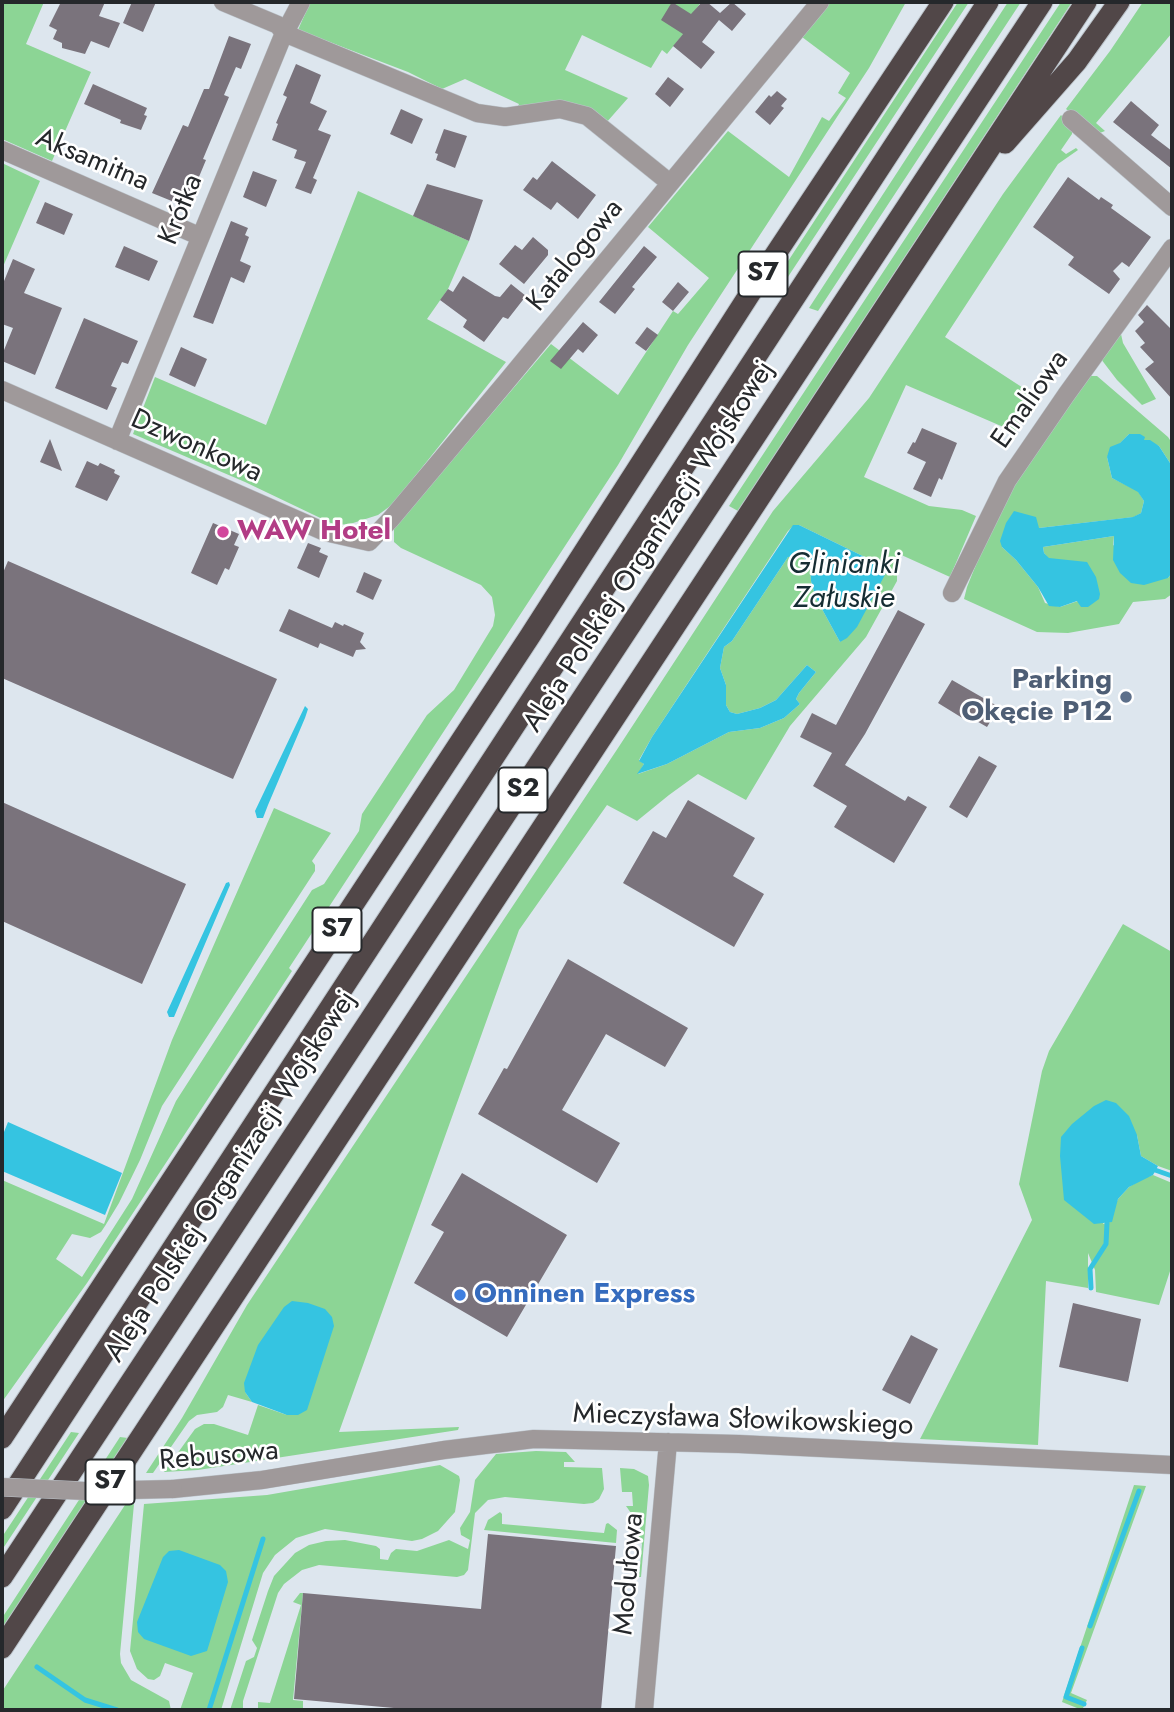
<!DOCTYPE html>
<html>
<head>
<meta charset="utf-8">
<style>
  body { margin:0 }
  #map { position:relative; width:1174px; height:1712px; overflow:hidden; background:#dde6ee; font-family:Jost,sans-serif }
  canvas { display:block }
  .frame { position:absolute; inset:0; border:4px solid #25282b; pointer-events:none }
</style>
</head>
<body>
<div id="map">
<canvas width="1174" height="1712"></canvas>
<div class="frame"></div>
</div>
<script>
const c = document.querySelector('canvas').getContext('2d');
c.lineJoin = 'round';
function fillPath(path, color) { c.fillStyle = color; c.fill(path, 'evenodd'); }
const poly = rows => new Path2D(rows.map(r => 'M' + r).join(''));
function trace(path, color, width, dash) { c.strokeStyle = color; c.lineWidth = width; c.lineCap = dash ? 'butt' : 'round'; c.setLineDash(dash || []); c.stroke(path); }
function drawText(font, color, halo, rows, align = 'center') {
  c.font = font + ' Jost,sans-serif'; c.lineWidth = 5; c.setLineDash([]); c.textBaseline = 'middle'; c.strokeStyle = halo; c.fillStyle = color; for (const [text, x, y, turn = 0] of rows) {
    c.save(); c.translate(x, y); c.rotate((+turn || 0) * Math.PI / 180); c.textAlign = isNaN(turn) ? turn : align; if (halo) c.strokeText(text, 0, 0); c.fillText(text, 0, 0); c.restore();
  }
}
const green = poly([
  [2,2,44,2,26,44,91,72,52,161,2,139],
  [310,2,701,2,694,12,697,17,667,54,662,50,651,68,582,35,565,70,628,98,606,123,517,108,519,104,465,79,442,89,408,72,298,30],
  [827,2,906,2,869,68,688,345,618,465,289,968,292,971,87,1283,2,1402,2,1180,104,1224,172,1040,274,808,331,833,312,861,315,865,315,871,162,1106,140,1160,119,1203,105,1226,101,1232,90,1238,72,1234,56,1259,82,1277,132,1199,176,1101,312,890,324,884,359,831,362,814,427,715,454,690,493,626,495,615,492,597,481,585,401,548,394,542,394,528,551,344,618,395,673,311,678,314,709,278,648,227,728,131,789,177,822,117,829,121,846,98,838,93,850,73,802,37],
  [958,2,969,2,780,289,773,284],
  [1008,2,1021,2,818,311,809,308],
  [1061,2,1072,2,738,511,729,506],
  [1143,2,1172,2,1172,33,1096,123,1105,131,1097,134,1066,109,1110,51],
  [1061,115,1072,127,1072,134,1061,150,1066,154,1076,148,1078,150,1058,164,945,337,1037,397,1015,432,906,385,864,477,929,506,962,510,976,516,950,577,897,553,897,581,866,637,790,726,746,800,698,774,669,795,637,821,607,805,519,930,339,1432,459,1427,458,1430,198,1470,164,1472,195,1429,204,1424,214,1424,248,1435,258,1405,287,1415,245,1392,252,1402,228,1395,223,1407,217,1412,197,1415,189,1421,153,1473,146,1473,182,1418,247,1305,618,748,773,511,869,398,1003,194],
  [799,525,875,562,886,570,840,642,816,598,811,581,810,563,802,557,794,555,788,557,732,641,724,647,720,668,726,685,726,705,730,712,737,714,760,708,776,700,807,665,816,672,799,693,796,699,800,704,784,718,760,728,729,732,667,764,638,774,644,764,639,760,652,737,788,531,793,526],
  [2,163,40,181,2,269],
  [358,191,469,241,448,289,427,319,506,362,393,504,378,515,350,524,335,525,245,482,133,434,155,377,266,425],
  [1121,334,1123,343,1156,399,1142,405,1117,380,1101,359],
  [1087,376,1097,376,1168,437,1172,443,1172,466,1159,446,1129,434,1107,457,1112,478,1138,491,1144,501,1141,513,1134,517,1039,528,1002,547,1016,560,1038,587,1045,603,1060,607,1078,601,1088,607,1044,553,1043,547,1114,536,1113,545,1168,578,1172,573,1172,594,1165,599,1133,602,1119,624,1068,633,1037,632,964,599,967,587,997,512],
  [1123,924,1172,952,1172,1171,1158,1166,1141,1156,1137,1135,1103,1224,1107,1223,1118,1199,1129,1187,1142,1179,1153,1175,1172,1183,1172,1265,1159,1305,1096,1292,1095,1270,1088,1253,1088,1288,1046,1281,1038,1445,920,1439,1032,1220,1019,1184,1042,1071,1049,1051],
  [71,1432,79,1433,2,1550,2,1537],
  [120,1437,128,1438,2,1630,2,1618],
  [536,1451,566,1452,575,1462,564,1462,564,1467,602,1468,604,1489,599,1499,593,1503,584,1504,505,1497,488,1500,475,1513,468,1570,464,1575,457,1577,319,1565,302,1570,284,1584,278,1593,243,1701,243,1710,230,1710,246,1661,254,1657,257,1648,252,1640,268,1591,274,1576,295,1553,309,1545,326,1541,345,1540,376,1546,380,1549,380,1559,388,1560,391,1553,396,1549,417,1551,449,1540,468,1549,470,1540,461,1535,460,1528,470,1512,475,1480,496,1454],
  [440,1465,459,1476,460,1480,455,1512,438,1531,422,1539,412,1541,325,1529,296,1538,275,1555,263,1573,221,1710,180,1710,193,1673,165,1663,160,1676,154,1680,148,1679,137,1669,130,1651,144,1504,267,1495],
  [620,1468,634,1469,648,1476,649,1485,641,1577,639,1577,642,1544,638,1535,642,1533,638,1523,626,1506,633,1506,632,1492,622,1492],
  [1134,1485,1146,1486,1071,1693,1087,1700,1082,1710,1062,1702],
  [134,1504,120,1654,121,1663,131,1680,169,1701,171,1710,2,1710,2,1692,5,1687,125,1505],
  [500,1512,502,1514,502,1524,604,1533,606,1524,608,1523,617,1530,616,1543,484,1530,488,1520],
  [300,1593,303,1593,293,1700,303,1701,303,1710,258,1710,258,1702,270,1703,301,1605,293,1602]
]);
const water = poly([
  [1129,434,1140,434,1145,437,1144,440,1150,440,1159,446,1172,466,1172,573,1168,578,1144,585,1131,583,1120,573,1113,560,1114,536,1043,547,1044,553,1049,558,1087,562,1096,577,1100,594,1099,599,1088,607,1081,607,1077,601,1060,607,1049,606,1038,587,1016,560,1002,547,1000,541,1006,523,1014,511,1036,517,1039,528,1133,517,1141,513,1144,501,1138,492,1112,478,1107,457,1110,447,1120,443],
  [793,525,799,525,875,562,887,571,857,627,847,638,840,642,816,598,811,581,810,563,802,556,788,557,732,641,724,647,720,668,726,685,726,705,730,712,737,714,760,708,776,700,807,665,816,672,799,693,796,699,800,704,784,718,760,728,729,732,667,764,637,774,644,764,639,761,652,737],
  [305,706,308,709,305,718,268,805,263,818,257,818,255,811],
  [229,882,230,885,174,1017,169,1017,167,1012,226,883],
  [1106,1100,1116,1103,1129,1116,1137,1135,1141,1156,1158,1166,1153,1175,1129,1187,1118,1199,1112,1222,1094,1224,1064,1200,1060,1156,1061,1137,1072,1124,1094,1106],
  [8,1122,122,1173,105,1215,2,1171,2,1137],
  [292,1301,308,1303,325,1309,332,1317,334,1326,307,1410,298,1415,287,1415,252,1402,245,1392,244,1383,258,1345,284,1307],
  [179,1550,220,1565,226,1571,228,1582,207,1651,191,1656,144,1639,138,1632,137,1622,163,1557,169,1551]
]);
const stream = poly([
  [1155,1170,1172,1176],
  [1091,1288,1090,1269,1106,1244,1107,1223],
  [1090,1626,1139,1491],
  [1082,1648,1066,1697,1084,1704],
  [37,1667,85,1700,117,1710],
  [209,1710,263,1539]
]);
const building = poly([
  [61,2,105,2,99,16,120,23,109,48,91,41,85,54,62,48,62,43,53,39,57,30,49,26],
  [132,2,156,2,143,32,123,23],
  [672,2,691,14,702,2,707,2,720,13,732,2,746,14,732,31,719,20,702,42,715,52,701,69,673,46,683,34,661,20],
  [229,36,251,44,241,69,236,67,224,95,229,97,203,159,206,160,196,184,193,182,184,206,152,193,183,125,188,127,204,89,209,89],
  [296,64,321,75,310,103,327,111,318,130,331,135,313,178,317,180,311,194,295,188,306,162,294,158,297,150,272,140,278,124,276,123,287,97,283,95],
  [668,77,684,89,670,107,655,94],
  [93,84,147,108,144,115,147,116,141,130,120,123,121,120,84,104],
  [777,91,787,99,781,106,784,108,770,125,755,112,769,95,771,97],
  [1131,101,1159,125,1151,135,1172,151,1172,169,1113,122],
  [401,109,423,119,412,144,390,134],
  [444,129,467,136,455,168,436,160,438,154,435,153],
  [552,161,596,195,578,219,557,202,551,210,523,190,533,177,537,180],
  [253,171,277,180,266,207,243,197],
  [1068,177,1099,200,1101,197,1113,205,1111,208,1151,237,1129,267,1122,262,1113,271,1120,279,1109,294,1068,265,1074,257,1033,227],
  [427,184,483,200,469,241,413,216],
  [45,202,73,214,64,235,36,223],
  [231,221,248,228,245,235,249,237,240,261,251,266,244,283,231,277,213,324,193,317],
  [533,237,548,250,548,255,524,284,499,264,515,245,522,250],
  [124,246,158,261,149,281,115,267],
  [644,246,657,257,632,287,635,289,615,314,599,302],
  [13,259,35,269,24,293,62,308,35,375,2,361,2,355,13,328,2,324,2,286],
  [463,276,495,296,500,297,511,284,526,296,508,319,503,317,484,342,463,327,467,320,440,300,448,289,453,292],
  [678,282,689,292,673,311,662,302],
  [1147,305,1172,330,1172,399,1145,369,1154,362,1140,347,1145,343,1135,331,1144,322,1138,315],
  [84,318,138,341,128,364,122,362,111,386,117,388,107,410,55,388],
  [583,322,598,335,583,353,578,349,561,369,550,361],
  [647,327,658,335,646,351,635,343],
  [181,347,207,359,195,387,169,375],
  [922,428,957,443,942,480,939,478,931,497,913,489,926,462,907,453,913,442,915,443],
  [50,439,62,471,40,462],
  [87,461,98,466,100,463,115,470,114,473,120,476,107,501,75,487],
  [213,523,239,534,234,545,239,547,229,570,225,568,217,585,191,573],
  [308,543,321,548,319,552,328,556,319,578,297,568],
  [8,561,277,679,233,779,2,678,2,575],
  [364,572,382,580,373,600,356,592],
  [289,609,332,628,335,622,343,626,344,624,364,633,360,642,366,649,356,650,353,657,320,643,318,648,279,631],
  [898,610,925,624,865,734,845,765,905,801,908,796,927,807,894,863,834,827,847,806,813,786,832,753,800,737,812,713,836,725],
  [952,680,999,707,987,727,966,715,964,719,938,703],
  [979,756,997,766,967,818,949,807],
  [688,800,755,838,733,876,764,894,734,947,623,883,653,831,666,838],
  [2,802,186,884,142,984,2,921],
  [568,959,688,1028,665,1067,606,1034,562,1110,620,1143,597,1183,478,1114,504,1068,507,1069],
  [462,1173,567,1235,507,1337,414,1283,444,1232,431,1225],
  [1073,1303,1141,1319,1128,1382,1059,1367],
  [911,1335,938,1349,910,1404,882,1390],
  [488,1534,616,1546,601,1710,416,1710,294,1699,303,1593,481,1609]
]);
const street = poly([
  [223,2,278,25,284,33,477,113,505,117,560,109,587,116,670,183],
  [1071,119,1172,207],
  [2,150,199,236],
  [2,390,325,532,369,542,391,519,507,381,820,2],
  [117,441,282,38,301,2],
  [952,593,1007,481,1066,395,1172,248],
  [173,1489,262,1480,444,1450,534,1439,739,1444,1172,1465],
  [644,1710,668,1442]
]);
const highway = poly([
  [1005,143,1077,61,1119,2],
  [2,1438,530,636,769,264,943,2],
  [2,1509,988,2],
  [2,1577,1042,2],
  [2,1648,1086,2]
]);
const streetBridge = poly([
  [2,1487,85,1491,173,1489]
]);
const markers = [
  [223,532,7,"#d1479c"],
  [1126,697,7,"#5c6f8a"],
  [460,1295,7,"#3f7fe0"]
];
const shields = [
  [763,274,49],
  [523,790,49],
  [337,930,49],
  [110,1482,49]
];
const shieldNames = [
  ["S7",763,274],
  ["S2",523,790],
  ["S7",337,930],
  ["S7",110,1482]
];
const streetNames = [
  ["Aksamitna",92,161,23],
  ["Krótka",182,210,-68],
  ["Katalogowa",576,256,-51],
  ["Emaliowa",1031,400,-55],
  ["Dzwonkowa",196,447,24],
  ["Aleja Polskiej Organizacji Wojskowej",650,547,-57],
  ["Aleja Polskiej Organizacji Wojskowej",232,1177,-57],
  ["Mieczysława Słowikowskiego",743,1421,2],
  ["Rebusowa",219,1457,-5],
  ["Modułowa",630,1574,-85]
];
const hotelNames = [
  ["WAW Hotel",237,532]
];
const serviceNames = [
  ["Parking",1112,681],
  ["Okęcie P12",1112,713]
];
const shopNames = [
  ["Onninen Express",474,1295]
];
const waterNames = [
  ["Glinianki",844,566],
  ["Załuskie",844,600]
];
fillPath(green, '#8cd595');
fillPath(water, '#35c4e1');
trace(stream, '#35c4e1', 5);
fillPath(building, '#7a737c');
trace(street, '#bcc4cb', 19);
trace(highway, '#bcc4cb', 23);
trace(street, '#9f999a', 18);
trace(highway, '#514748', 21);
trace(streetBridge, '#bcc4cb', 19, []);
trace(streetBridge, '#9f999a', 18);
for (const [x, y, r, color] of markers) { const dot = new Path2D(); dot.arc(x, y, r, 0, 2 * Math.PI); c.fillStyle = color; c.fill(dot); trace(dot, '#fff', 2.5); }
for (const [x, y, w] of shields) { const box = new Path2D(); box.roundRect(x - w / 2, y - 22.5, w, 45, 5); c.fillStyle = '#fff'; c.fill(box); trace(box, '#25282b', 2); }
drawText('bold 26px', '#25282b', null, shieldNames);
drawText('28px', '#25282b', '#fff', streetNames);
drawText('bold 28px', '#b23c85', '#fff', hotelNames, 'left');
drawText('bold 28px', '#4e5e75', '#fff', serviceNames, 'right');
drawText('bold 28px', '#366cbe', '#fff', shopNames, 'left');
drawText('italic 30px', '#162d33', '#fff', waterNames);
</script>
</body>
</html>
